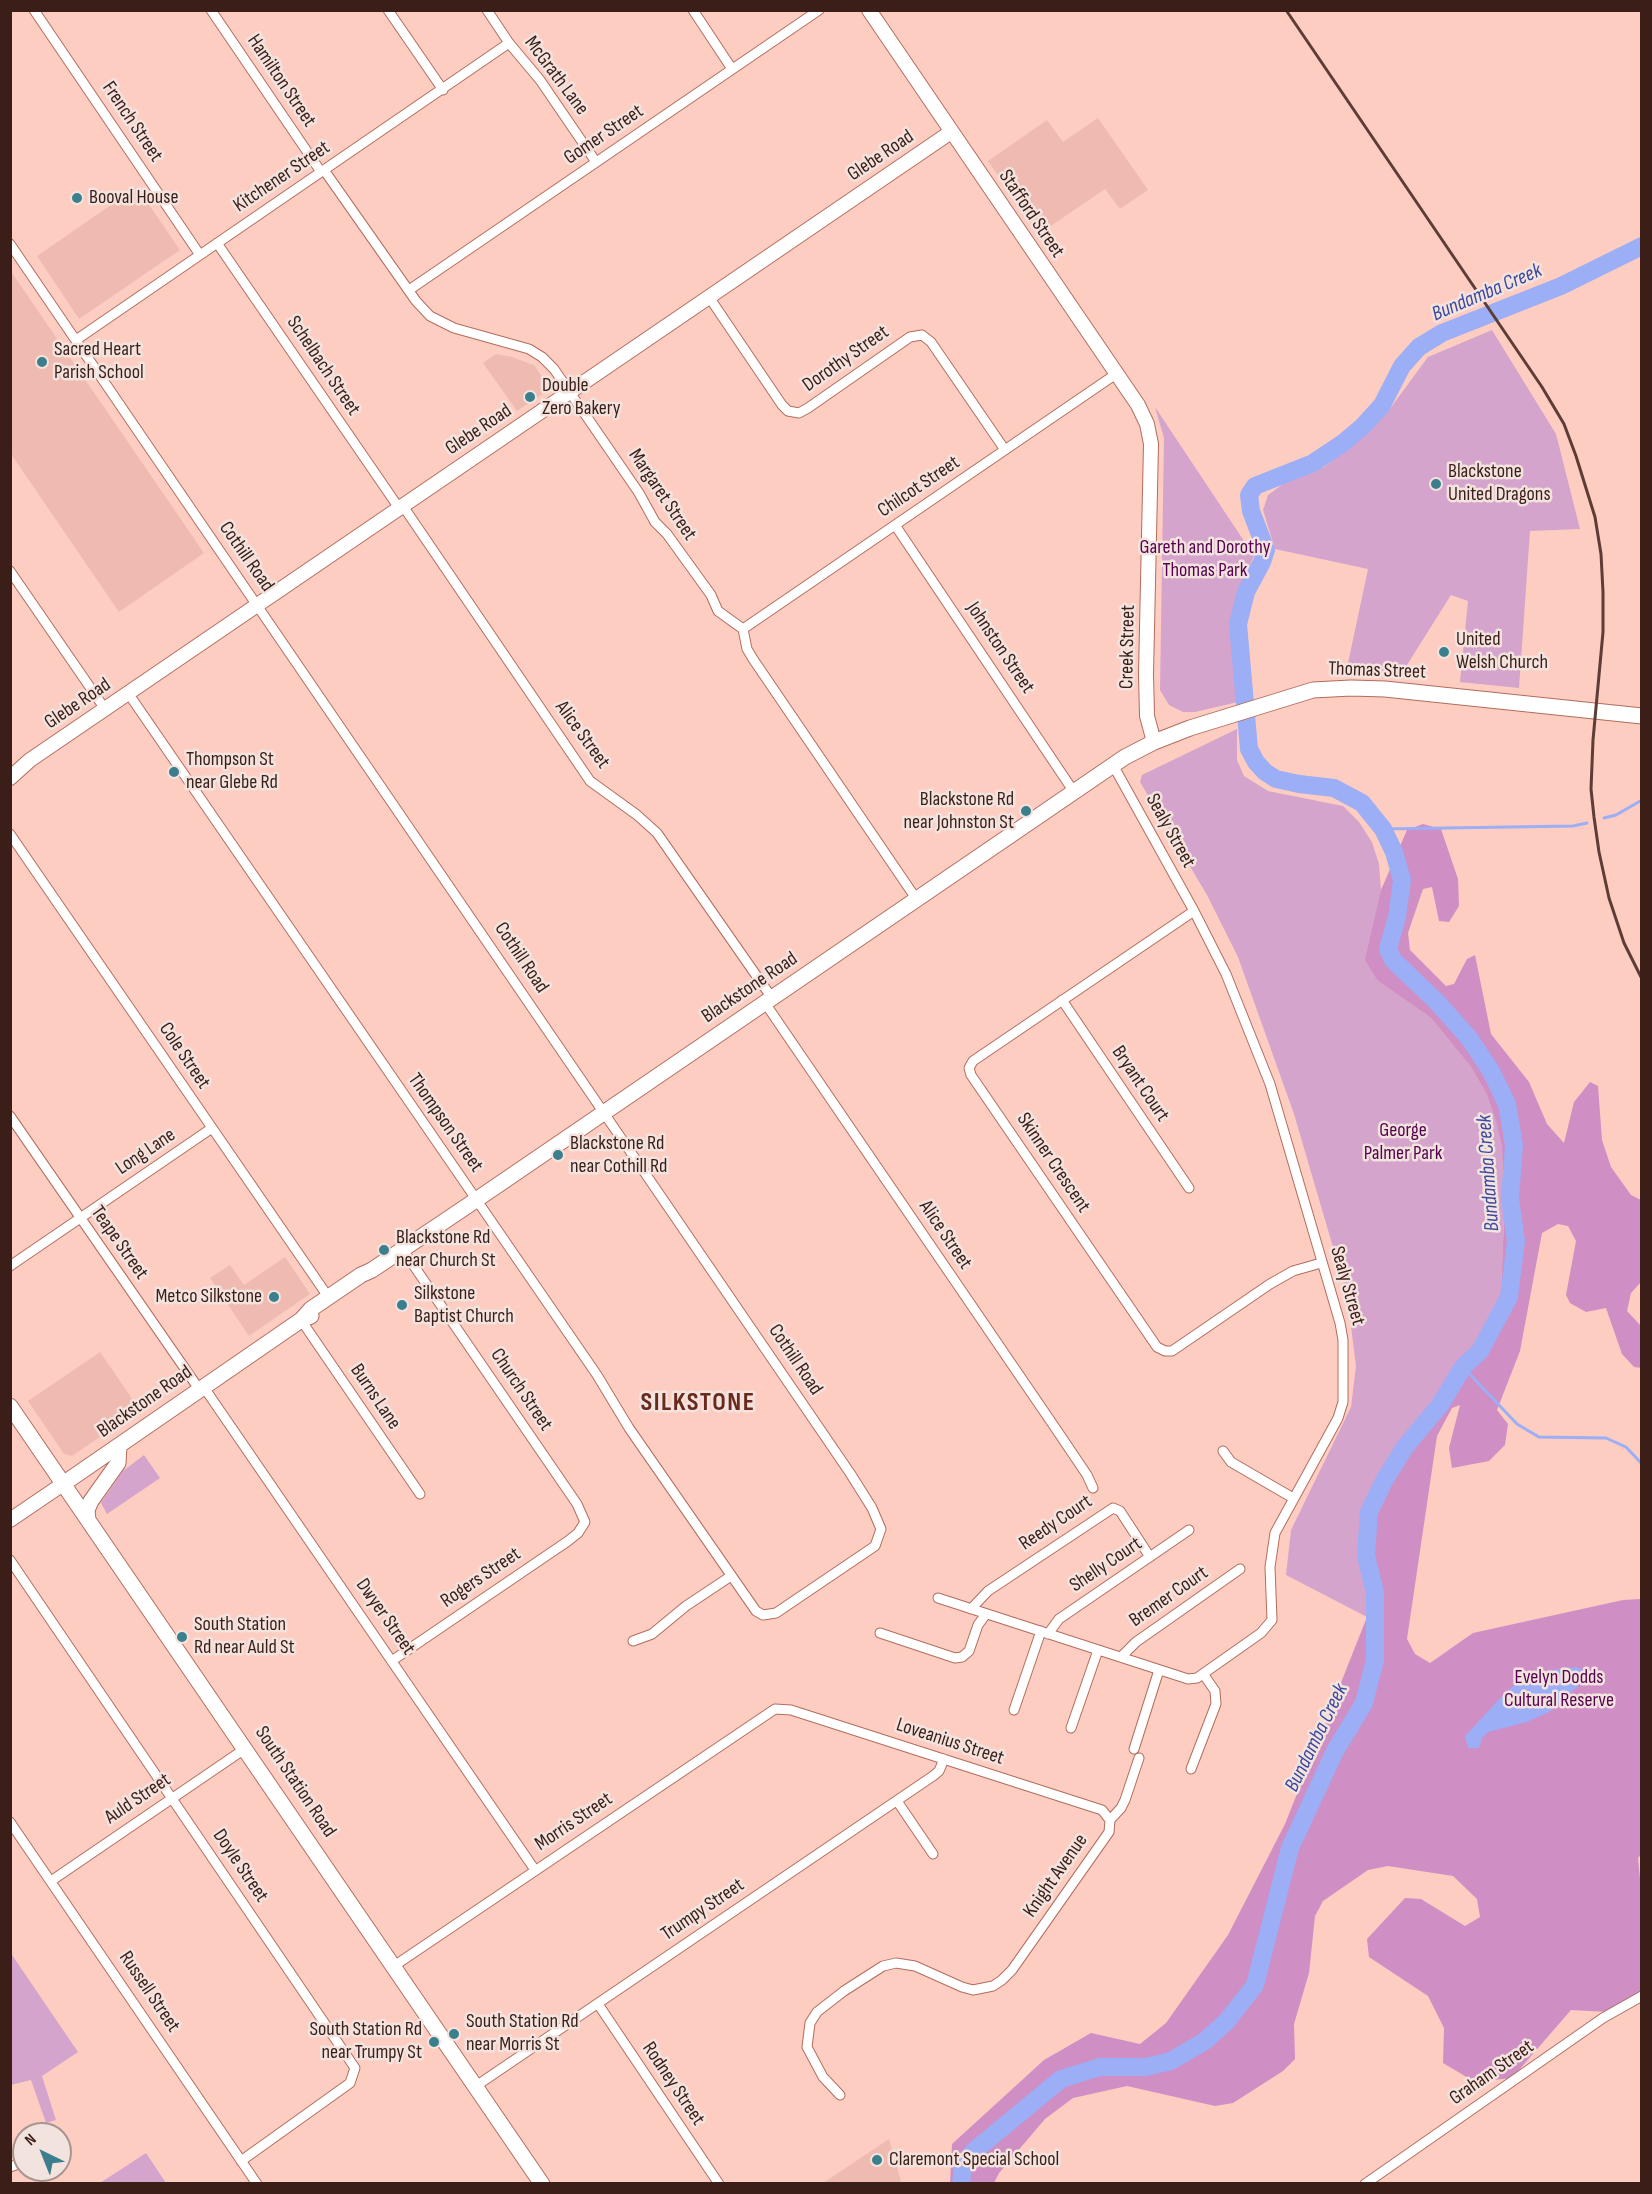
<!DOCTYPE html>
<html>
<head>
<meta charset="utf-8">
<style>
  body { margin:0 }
  #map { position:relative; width:1652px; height:2194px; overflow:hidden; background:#fdcdc2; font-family:"Sofia Sans Condensed",sans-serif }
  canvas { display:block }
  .frame { position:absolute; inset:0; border:12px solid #3b1e18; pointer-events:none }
  .north { position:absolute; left:12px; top:2122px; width:60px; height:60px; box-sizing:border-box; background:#f3e3df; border:2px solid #a9948f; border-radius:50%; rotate:317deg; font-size:16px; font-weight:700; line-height:24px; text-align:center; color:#3b1e18 }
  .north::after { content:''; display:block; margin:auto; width:21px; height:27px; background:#3b7f8d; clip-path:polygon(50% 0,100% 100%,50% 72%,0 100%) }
</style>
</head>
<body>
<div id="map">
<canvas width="1652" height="2194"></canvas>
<div class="frame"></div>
<div class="north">N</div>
</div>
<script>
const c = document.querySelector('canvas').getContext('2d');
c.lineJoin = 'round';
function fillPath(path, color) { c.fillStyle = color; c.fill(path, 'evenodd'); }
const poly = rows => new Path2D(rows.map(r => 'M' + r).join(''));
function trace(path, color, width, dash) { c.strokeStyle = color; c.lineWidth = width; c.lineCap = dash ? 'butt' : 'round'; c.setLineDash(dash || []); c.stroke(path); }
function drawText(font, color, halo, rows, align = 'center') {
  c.font = font + ' "Sofia Sans Condensed",sans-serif'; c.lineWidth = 5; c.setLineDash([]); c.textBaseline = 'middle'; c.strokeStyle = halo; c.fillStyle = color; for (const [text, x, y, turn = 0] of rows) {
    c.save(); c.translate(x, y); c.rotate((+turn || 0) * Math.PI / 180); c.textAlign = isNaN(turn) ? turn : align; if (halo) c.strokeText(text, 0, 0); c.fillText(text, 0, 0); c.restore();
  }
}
const built = poly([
  [1098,118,1148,190,1120,209,1105,189,1039,234,988,161,1047,120,1063,142],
  [137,187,180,250,79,319,37,256],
  [10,270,204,553,119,612,11,454],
  [496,354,512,357,534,365,550,389,517,411,483,363],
  [285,1257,310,1294,249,1336,210,1278,230,1265,244,1285],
  [100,1352,140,1410,72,1456,64,1454,28,1401],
  [889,2139,901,2181,898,2183,823,2183]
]);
const green = poly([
  [1492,330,1556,434,1580,529,1530,531,1519,688,1460,682,1468,601,1451,595,1400,676,1347,668,1368,569,1275,549,1263,510,1268,495,1283,484,1324,467,1362,438,1389,410,1428,357],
  [1155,407,1254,556,1239,589,1231,627,1238,702,1195,712,1183,712,1169,705,1160,690,1164,438],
  [1237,729,1237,760,1244,776,1268,791,1343,806,1359,822,1372,842,1379,864,1381,890,1377,913,1378,981,1431,1018,1471,1067,1487,1095,1496,1120,1502,1148,1504,1219,1501,1292,1463,1367,1398,1444,1360,1564,1367,1591,1367,1617,1286,1575,1291,1530,1351,1407,1356,1366,1347,1295,1294,1114,1238,957,1207,895,1140,782,1142,775],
  [144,1455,160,1478,107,1514,101,1503,102,1501,123,1471],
  [10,1952,78,2052,42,2076,56,2120,46,2123,31,2080,11,2085],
  [146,2153,166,2183,100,2183]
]);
const forest = poly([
  [1423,824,1441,829,1458,879,1459,906,1449,922,1439,921,1432,887,1423,889,1408,933,1410,950,1446,986,1454,984,1467,959,1475,955,1491,1034,1529,1082,1547,1124,1564,1143,1574,1102,1590,1082,1598,1086,1602,1140,1611,1167,1631,1195,1641,1200,1641,1282,1631,1293,1627,1311,1641,1326,1642,1368,1634,1367,1622,1354,1606,1308,1586,1312,1570,1303,1566,1295,1576,1241,1568,1226,1558,1224,1542,1233,1520,1351,1497,1410,1508,1424,1505,1445,1489,1461,1452,1468,1449,1448,1460,1405,1452,1408,1437,1436,1407,1639,1415,1654,1430,1663,1473,1633,1623,1600,1641,1599,1642,1853,1638,1858,1642,1899,1641,2000,1609,2012,1571,2010,1512,2078,1475,2082,1443,2063,1444,2028,1428,1996,1369,1957,1367,1939,1405,1898,1421,1899,1465,1926,1480,1917,1477,1899,1453,1876,1388,1866,1368,1870,1323,1901,1315,1916,1309,1973,1294,2024,1295,2059,1283,2071,1233,2103,1215,2106,1127,2086,1073,2098,1045,2119,999,2173,994,2183,950,2184,952,2144,1044,2060,1091,2033,1140,2044,1166,2023,1228,1935,1285,1824,1367,1617,1367,1591,1360,1564,1362,1510,1398,1444,1463,1367,1501,1292,1504,1220,1502,1148,1496,1121,1487,1095,1471,1067,1431,1018,1378,981,1365,960,1381,890,1407,830]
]);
const water = poly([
  [1577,1667,1583,1670,1586,1675,1585,1680,1549,1712,1527,1722,1488,1732,1482,1738,1479,1748,1468,1748,1465,1736,1505,1693,1517,1683,1538,1672]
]);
const stream = poly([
  [1604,818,1616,815,1642,800],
  [1383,829,1573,826,1587,823],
  [1463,1367,1517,1424,1539,1437,1606,1438,1626,1447,1642,1464]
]);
const river = poly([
  [961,2184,963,2165,974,2151,1061,2079,1100,2067,1146,2067,1171,2061,1205,2041,1227,2021,1255,1985,1290,1848,1335,1751,1364,1703,1375,1660,1375,1592,1366,1556,1369,1512,1384,1481,1405,1447,1440,1405,1463,1367,1480,1351,1509,1297,1516,1241,1510,1199,1514,1145,1507,1104,1491,1071,1469,1038,1438,1003,1393,960,1388,949,1397,917,1402,880,1394,852,1383,829,1362,803,1334,788,1299,784,1276,779,1265,772,1256,762,1249,749,1238,624,1246,592,1262,562,1266,550,1251,511,1249,495,1255,486,1313,463,1343,443,1363,426,1382,405,1402,366,1419,347,1442,333,1561,286,1642,246]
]);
const street = poly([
  [34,10,200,255],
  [211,10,321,172],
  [388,10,443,90],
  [487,10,509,43,540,80,596,162],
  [693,10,732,69],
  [324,170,416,301,430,316,454,328,529,349,542,357,554,369,639,493,655,522,667,534,711,595,718,611,743,629,747,649,753,659,917,900],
  [217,243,399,508],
  [10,244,850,1473,872,1508,881,1529,875,1546,776,1613,763,1615,756,1611,629,1428,597,1375,128,693],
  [409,290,819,10],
  [709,297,782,405,788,411,799,413,808,408,910,337,922,335,931,342,1005,450],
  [76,340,509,43],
  [403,506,590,781,637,815,657,833,772,998],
  [895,525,1074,792],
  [10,571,105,709],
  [743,629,1116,374],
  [10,834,329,1298],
  [1194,911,973,1061,969,1068,971,1075,1157,1347,1165,1351,1172,1351,1270,1284,1293,1271,1321,1263],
  [1062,1000,1189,1188],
  [765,1003,1056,1429,1087,1475,1093,1488],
  [10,1116,199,1389],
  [10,1266,212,1128],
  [301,1320,420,1494],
  [203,1386,535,1870],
  [1223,1451,1231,1462,1293,1498],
  [10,1560,355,2068,350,2083,241,2161],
  [938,1598,1188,1679,1197,1678,1261,1633,1272,1620,1270,1567,1275,1533,1338,1418,1343,1402,1343,1340,1340,1323,1270,1084,1226,974,1194,911,1113,765],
  [971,1609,988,1591,1113,1508,1120,1511,1150,1557],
  [880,1633,955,1658,962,1657,969,1651,978,1625,986,1614],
  [1048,1634,1059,1619,1189,1530],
  [633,1641,652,1634,686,1606,731,1576],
  [1121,1657,1136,1642,1240,1569],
  [393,1660,568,1541,578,1533,585,1522,577,1504,403,1250],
  [1014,1710,1041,1631],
  [1071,1728,1098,1650],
  [1134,1749,1159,1670],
  [1191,1769,1216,1704,1215,1691,1204,1675],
  [897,1801,933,1854],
  [10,1822,257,2184],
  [51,1881,246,1748],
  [394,1966,775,1709,791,1710,1102,1810,1110,1820],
  [598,2004,719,2184],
  [476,2086,933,1776,939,1771,944,1759],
  [840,2095,823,2077,807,2047,810,2023,817,2012,844,1991,883,1966,896,1963,915,1966,962,1987,973,1990,993,1986,1002,1980,1012,1970,1109,1832,1110,1820,1121,1808,1125,1800,1139,1758],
  [10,2167,24,2162],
  [1365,2184,1603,2018,1642,1996]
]);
const secondary = poly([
  [869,10,1138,405,1147,424,1151,444,1146,674,1147,716,1154,742],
  [10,778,30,760,951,132],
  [10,1520,63,1484]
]);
const primary = poly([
  [303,1318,311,1309,361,1275,372,1270,476,1200,1125,757,1154,742,1190,728,1313,690,1351,688,1385,689,1642,716],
  [10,1406,542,2184],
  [63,1484,301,1320,311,1316],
  [88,1520,87,1510,91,1501,118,1463,119,1446]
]);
const rail = poly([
  [1286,10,1542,387,1564,424,1576,456,1595,517,1601,554,1603,592,1603,632,1593,740,1591,789,1594,817,1599,852,1609,898,1624,943,1642,979]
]);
const markers = [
  [77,198,6,"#3b7f8d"],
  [42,362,6,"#3b7f8d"],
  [530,397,6,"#3b7f8d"],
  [1436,484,6,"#3b7f8d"],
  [1444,652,6,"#3b7f8d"],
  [174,772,6,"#3b7f8d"],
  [1026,811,6,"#3b7f8d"],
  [558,1155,6,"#3b7f8d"],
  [384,1250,6,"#3b7f8d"],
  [274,1297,6,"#3b7f8d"],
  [402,1305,6,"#3b7f8d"],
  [182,1637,6,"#3b7f8d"],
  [454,2034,6,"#3b7f8d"],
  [434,2042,6,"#3b7f8d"],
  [877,2160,6,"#3b7f8d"]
];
const streetNames = [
  ["McGrath Lane",556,76,53],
  ["Hamilton Street",281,81,56],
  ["French Street",132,122,56],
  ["Gomer Street",604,135,-34],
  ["Glebe Road",881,156,-34],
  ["Kitchener Street",282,177,-34],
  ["Stafford Street",1031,214,56],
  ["Dorothy Street",846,359,-35],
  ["Schelbach Street",323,366,56],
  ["Glebe Road",479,430,-34],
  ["Chilcot Street",919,487,-34],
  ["Margaret Street",662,495,56],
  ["Cothill Road",246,557,55],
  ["Creek Street",1128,647,-89],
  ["Johnston Street",1000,648,56],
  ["Thomas Street",1377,671,2],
  ["Glebe Road",78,704,-34],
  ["Alice Street",582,735,54],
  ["Sealy Street",1170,831,61],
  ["Cothill Road",521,958,56],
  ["Blackstone Road",750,988,-34],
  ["Cole Street",184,1056,56],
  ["Bryant Court",1140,1084,56],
  ["Thompson Street",445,1123,55],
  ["Long Lane",146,1152,-34],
  ["Skinner Crescent",1053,1163,56],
  ["Alice Street",945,1235,56],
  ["Teape Street",119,1243,55],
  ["Sealy Street",1347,1286,74],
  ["Cothill Road",795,1360,56],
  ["Church Street",521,1390,56],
  ["Burns Lane",375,1397,56],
  ["Blackstone Road",145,1402,-35],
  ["Reedy Court",1056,1523,-34],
  ["Shelly Court",1106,1565,-34],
  ["Rogers Street",481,1578,-34],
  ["Bremer Court",1169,1597,-35],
  ["Dwyer Street",385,1617,55],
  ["Loveanius Street",950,1742,18],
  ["South Station Road",295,1782,56],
  ["Auld Street",138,1799,-34],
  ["Morris Street",574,1822,-34],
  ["Doyle Street",240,1866,56],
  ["Knight Avenue",1056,1876,-55],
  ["Trumpy Street",703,1910,-34],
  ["Russell Street",149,1992,56],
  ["Graham Street",1492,2073,-35],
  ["Rodney Street",673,2084,56]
];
const poiNames = [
  ["Booval House",89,198],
  ["Sacred Heart",54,350],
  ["Parish School",54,373],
  ["Double",542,386],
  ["Zero Bakery",542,409],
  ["Blackstone",1448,472],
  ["United Dragons",1448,495],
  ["United",1456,640],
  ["Welsh Church",1456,663],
  ["Thompson St",186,760],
  ["near Glebe Rd",186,783],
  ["Blackstone Rd",1014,800,"right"],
  ["near Johnston St",1014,823,"right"],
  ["Blackstone Rd",570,1144],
  ["near Cothill Rd",570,1167],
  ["Blackstone Rd",396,1238],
  ["near Church St",396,1261],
  ["Silkstone",414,1294],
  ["Baptist Church",414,1317],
  ["Metco Silkstone",262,1297,"right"],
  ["South Station",194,1625],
  ["Rd near Auld St",194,1648],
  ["South Station Rd",466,2022],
  ["near Morris St",466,2045],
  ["South Station Rd",422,2030,"right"],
  ["near Trumpy St",422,2053,"right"],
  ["Claremont Special School",889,2160]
];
const parkNames = [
  ["Gareth and Dorothy",1205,548],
  ["Thomas Park",1205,571],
  ["George",1403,1131],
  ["Palmer Park",1403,1154],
  ["Evelyn Dodds",1559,1678],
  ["Cultural Reserve",1559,1701]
];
const waterNames = [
  ["Bundamba Creek",1487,293,-23],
  ["Bundamba Creek",1489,1173,-94],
  ["Bundamba Creek",1317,1738,-64]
];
const districtNames = [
  ["SILKSTONE",698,1403]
];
fillPath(built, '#efbbb1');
fillPath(green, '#d4a4cc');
fillPath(forest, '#cf8ec4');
fillPath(water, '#9baef6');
trace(stream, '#9baef6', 3);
trace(river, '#9baef6', 18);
trace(street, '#b36c5d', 11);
trace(secondary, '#b36c5d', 16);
trace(primary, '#b36c5d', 17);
trace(street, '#fff', 9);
trace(secondary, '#fff', 14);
trace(primary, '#fff', 15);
trace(rail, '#5d3d36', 3);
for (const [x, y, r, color] of markers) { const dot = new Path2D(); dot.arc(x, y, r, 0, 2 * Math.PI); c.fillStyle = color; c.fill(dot); trace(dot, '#f3e3df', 2); }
drawText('20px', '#3b1e18', '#f3e3df', streetNames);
drawText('20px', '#3b1e18', '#f3e3df', poiNames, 'left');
drawText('20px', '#55034e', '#f3e3df', parkNames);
drawText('italic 21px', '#3c499d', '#f3e3df', waterNames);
c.letterSpacing = '1.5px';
drawText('bold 26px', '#69291d', '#f3e3df', districtNames);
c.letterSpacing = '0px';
</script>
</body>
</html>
